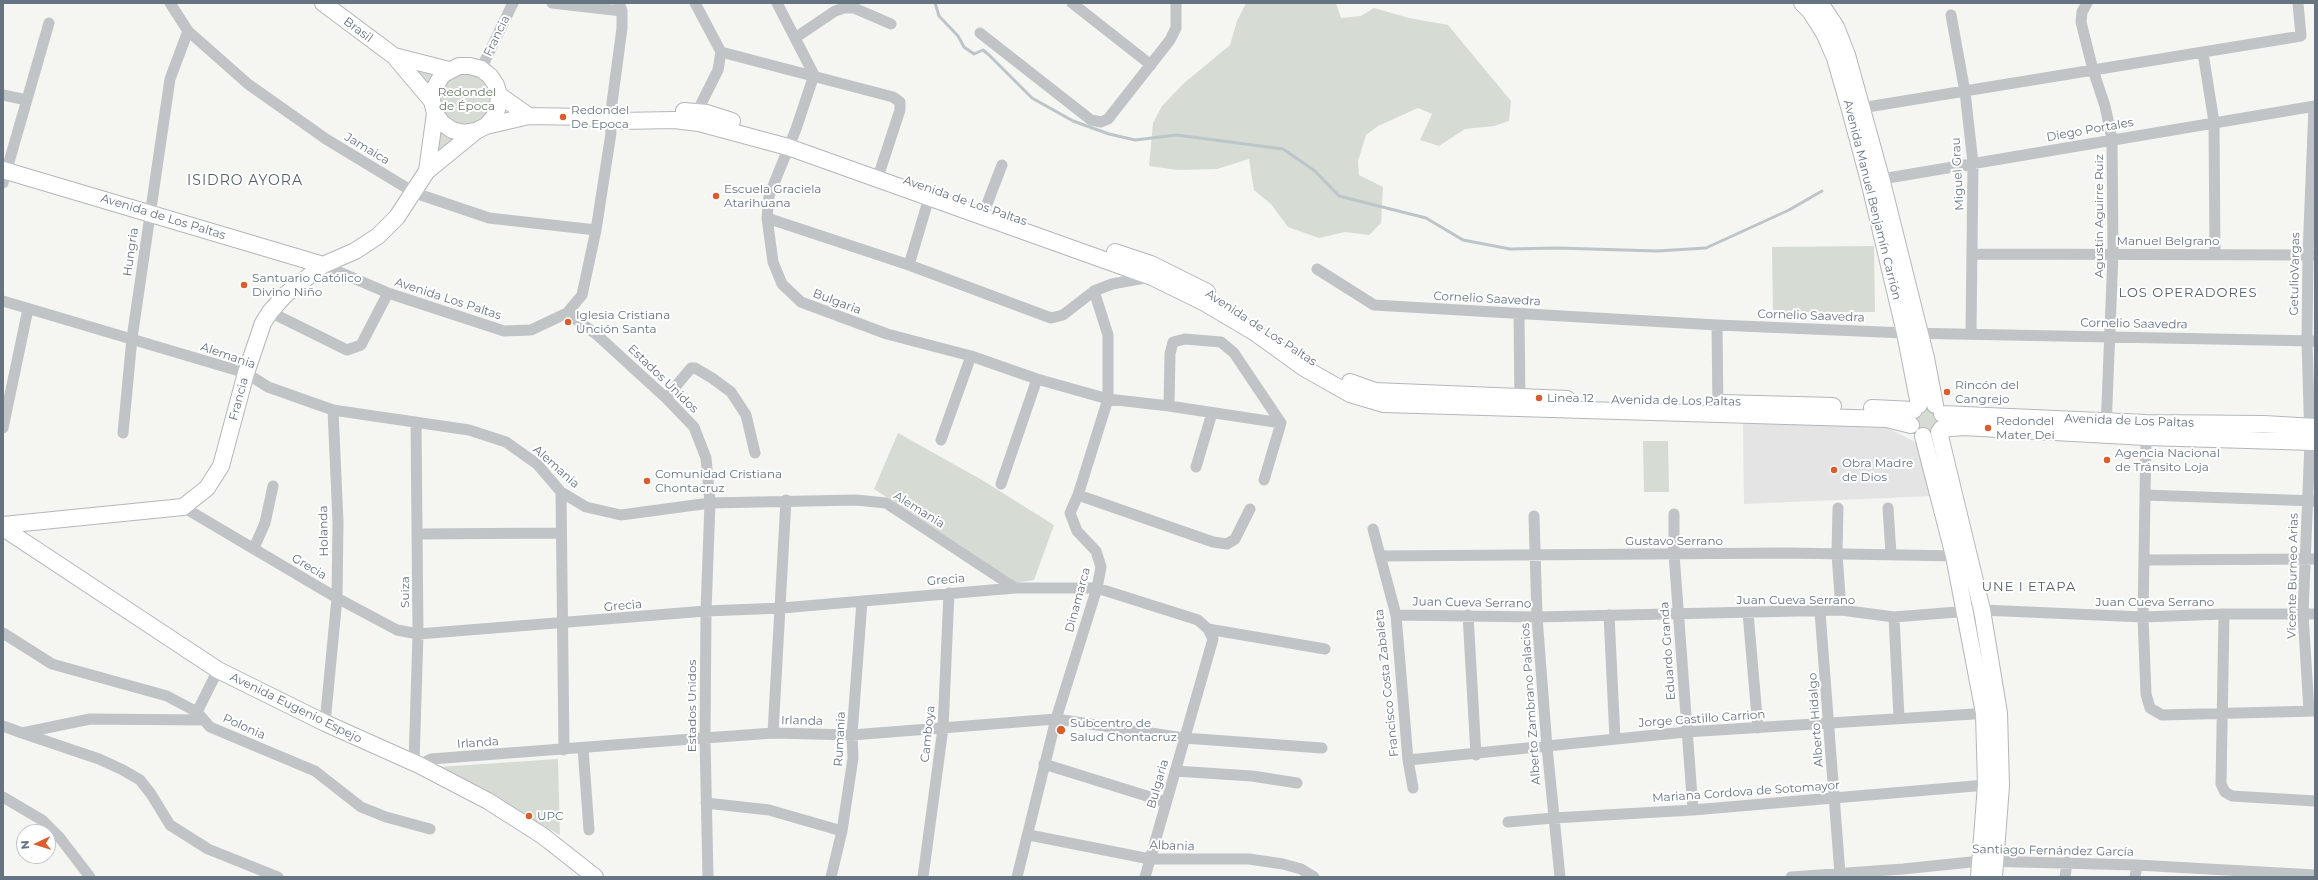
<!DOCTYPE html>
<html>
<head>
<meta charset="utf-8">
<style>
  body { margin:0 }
  #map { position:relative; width:2318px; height:880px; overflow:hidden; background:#f5f5f2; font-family:Montserrat,sans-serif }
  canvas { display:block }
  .frame { position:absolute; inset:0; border:4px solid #667381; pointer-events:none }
  .north { position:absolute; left:16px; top:824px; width:40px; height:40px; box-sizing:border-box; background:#fff; border:1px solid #c2c7cd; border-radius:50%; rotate:266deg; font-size:11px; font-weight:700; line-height:16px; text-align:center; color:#667381 }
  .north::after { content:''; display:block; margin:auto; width:14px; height:18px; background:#da5e2d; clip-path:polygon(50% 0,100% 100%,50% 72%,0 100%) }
</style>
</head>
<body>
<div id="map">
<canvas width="2318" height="880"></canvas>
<div class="frame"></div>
<div class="north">N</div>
</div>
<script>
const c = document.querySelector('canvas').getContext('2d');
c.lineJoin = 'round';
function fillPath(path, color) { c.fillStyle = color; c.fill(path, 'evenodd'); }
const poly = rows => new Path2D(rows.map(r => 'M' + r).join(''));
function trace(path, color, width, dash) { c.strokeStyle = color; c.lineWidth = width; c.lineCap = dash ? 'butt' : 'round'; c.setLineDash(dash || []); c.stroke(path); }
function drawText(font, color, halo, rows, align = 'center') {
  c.font = font + ' Montserrat,sans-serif'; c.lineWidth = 4; c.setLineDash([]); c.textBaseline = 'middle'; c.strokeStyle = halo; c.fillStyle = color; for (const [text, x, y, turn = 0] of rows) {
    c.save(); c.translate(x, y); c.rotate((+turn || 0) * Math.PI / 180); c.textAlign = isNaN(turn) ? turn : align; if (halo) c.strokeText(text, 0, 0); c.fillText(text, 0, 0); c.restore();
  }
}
const built = poly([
  [1743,422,1888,428,1917,443,1931,496,1744,504]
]);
const green = poly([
  [1246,3,1336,3,1341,18,1361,16,1374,8,1409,18,1448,25,1511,101,1509,121,1494,126,1465,129,1439,146,1420,140,1432,114,1418,108,1378,126,1366,135,1358,161,1359,175,1383,187,1381,223,1369,235,1345,232,1319,238,1288,227,1271,204,1254,190,1249,159,1217,169,1178,170,1149,166,1153,123,1162,106,1183,84,1230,45,1237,21],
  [412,71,437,73,428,92],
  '440 99a26 26 0 1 1 52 0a26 26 0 1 1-52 0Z',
  [437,126,449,138,461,139,436,158],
  [1874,246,1875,312,1773,312,1772,247],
  '1914 420a13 13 0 1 1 26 0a13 13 0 1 1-26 0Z',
  [898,433,982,480,1054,525,1034,580,1016,583,874,489],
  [1643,441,1668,441,1669,492,1644,492],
  [558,759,560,835,438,767]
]);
const stream = poly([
  [935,3,939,16,958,36,964,47,974,54,983,50,989,55,1032,98,1073,121,1109,134,1135,140,1177,135,1283,149,1315,171,1339,196,1426,218,1463,240,1510,249,1557,248,1657,251,1706,248,1789,210,1822,191]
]);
const street = poly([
  [170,3,188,31,248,84,326,139,415,193,489,218,596,230],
  [552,3,622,11],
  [695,3,721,52,718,70,697,112],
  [777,3,814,75,796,129,769,196,767,218,773,262,782,284,801,302,887,334,971,356,1037,379,1108,399,1169,406,1281,423],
  [1072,3,1151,65],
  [2087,3,2082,12,2081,22,2093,70,2105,106,2112,139,2113,254,2106,429],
  [1951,15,1965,92,1973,163,1971,333],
  [980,33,1091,120,1101,122,1108,119,1170,40,1176,28,1176,3],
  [795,38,835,11,844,8,854,8,891,24],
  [721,52,893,97,900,102,900,110,877,180],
  [2203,53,2214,122,2215,254],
  [481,69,513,3],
  [3,95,27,100],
  [1855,109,2301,36,2298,3],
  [1876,180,2315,106],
  [3,183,49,23],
  [982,217,1002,165],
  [767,218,909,265,1051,318,1063,315,1094,291,1112,284,1150,277],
  [1973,254,2315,255],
  [323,265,388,293,504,331,531,330,567,313,582,295,596,230,611,133,610,118,622,28,622,11,619,3],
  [909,265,931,191],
  [1317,269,1374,305,1717,325,1905,333,2315,341],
  [3,301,246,373,268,387,333,410,469,430,506,442,537,464,561,492,586,507,621,515,710,503,856,500,886,503,1015,588],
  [270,312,347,350,361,345,388,293],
  [567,313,596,334,666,398,694,427,706,458,710,503,706,611,705,738,708,877],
  [1519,314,1520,403],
  [1717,325,1718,410],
  [666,398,691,368,695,368,712,378,731,392,746,415,755,453],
  [1169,406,1170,354,1173,342,1185,339,1221,342,1234,353,1281,423],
  [3,428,28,309],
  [123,433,132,338,170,79,188,31],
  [2146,437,2143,617,2146,694,2150,708,2162,715,2315,711],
  [941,440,971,356],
  [1196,467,1212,413],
  [1264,480,1281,423],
  [1001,484,1037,379],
  [561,492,564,750],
  [1078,495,1213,542,1227,544,1235,539,1250,509],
  [2145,495,2315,501],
  [183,507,337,598,397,630,418,634,706,611,782,608,1015,588,1097,588,1198,620,1208,629,1325,649],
  [1838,508,1837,554,1841,610],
  [1888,508,1891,554],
  [1674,514,1674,554,1693,810],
  [1534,516,1537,617,1547,747,1560,877],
  [1373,529,1396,615,1408,760,1413,788],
  [418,534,561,533],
  [254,548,265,523,273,486],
  [1380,556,1787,553,1959,556],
  [2145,560,2315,559],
  [1820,612,1840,874],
  [1748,613,1758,728],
  [2224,614,2221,784,2225,792,2232,796,2315,801],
  [1396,615,1537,617,1841,610,1894,617,1982,610,2143,617,2224,614,2315,614],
  [1468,615,1476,755],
  [1609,615,1615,739],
  [1894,617,1899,718],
  [3,633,52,664,167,696,197,712,210,727,315,771,361,807,386,817,430,829],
  [2309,711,2303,614,2310,442,2307,341,2308,254,2314,106],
  [197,712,218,670],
  [325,723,337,598,338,522,333,410],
  [3,726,22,733,90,719,203,720],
  [22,733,99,759,123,770,140,780,151,794,170,825,208,849,278,877],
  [773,733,786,500],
  [583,748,589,830],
  [1408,760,1686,732,1990,713],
  [414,763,418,634,416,422],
  [1044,764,1166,802],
  [419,765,431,759,705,738,773,733,852,735,1056,719,1184,738,1322,748],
  [1175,771,1252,776,1297,783],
  [3,797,42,820,60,838,90,877],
  [706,803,769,810,842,831],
  [1508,822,1553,818,1693,810,1986,785],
  [1029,835,1150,859,1249,859,1283,864,1301,869,1314,877],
  [831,877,842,831,853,758,852,735,862,601],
  [923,877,943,728,949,593],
  [1017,877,1056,719,1097,588,1101,567,1096,551,1077,531,1070,513,1078,495,1108,399,1108,335,1094,291],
  [1145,877,1213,639,1208,629],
  [1791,877,1903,869,1981,861,2137,865,2315,875],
  [2065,877,2067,862],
  [2135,877,2137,865]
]);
const secondary = poly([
  [323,3,394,56,432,101],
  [1802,3,1810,11,1824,33,1835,58,1850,110,1869,181,1905,333,1919,405],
  [1820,3,1836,27,1847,55,1881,178,1926,358,1935,405],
  [394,56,449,70],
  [499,95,529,116],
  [684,111,707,113,732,121],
  [486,126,529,116,586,117,620,121,674,120,699,123,788,147,1152,277,1205,303,1254,332,1304,368,1350,394,1384,404,1887,419,1911,425],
  [3,170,323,265],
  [427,171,435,113,432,101,433,91,442,75,459,66,470,66,481,69,490,76,496,85,499,95,498,107,494,117,486,126,476,131,464,133,452,130,442,123,435,113],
  [1115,252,1151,264,1207,292],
  [1350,382,1375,391,1567,399],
  [1722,403,1833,406],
  [1872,408,1914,410],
  [1942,414,2146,423,2264,424,2315,427],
  [1941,429,1963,427,2146,437,2315,442],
  [1939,432,1982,610,1999,713,2001,786,1994,877],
  [1923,436,1954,556,1984,713,1986,785,1979,877],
  [3,525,183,507,207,488,221,466,246,373,263,323,270,312,285,295,323,265,355,251,378,236,397,217,427,171,476,131],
  [3,528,218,670,325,723,419,765,488,801,543,836,595,877]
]);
const markers = [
  [563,117,4,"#da5e2d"],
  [716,196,4,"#da5e2d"],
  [244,285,4,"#da5e2d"],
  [568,322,4,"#da5e2d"],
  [1947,392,4,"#da5e2d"],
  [1539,398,4,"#da5e2d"],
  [1988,428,4,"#da5e2d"],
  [2107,460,4,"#da5e2d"],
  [1834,470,4,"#da5e2d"],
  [647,481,4,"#da5e2d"],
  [1061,730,5,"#da5e2d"],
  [529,816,4,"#da5e2d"]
];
const streetNames = [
  ["Brasil",358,30,37],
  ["Francia",497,36,-64],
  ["Diego Portales",2090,130,-10],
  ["Jamaica",367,149,31],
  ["Miguel Grau",1958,174,-93],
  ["Avenida Manuel Benjamín Carrión",1872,200,76],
  ["Avenida de Los Paltas",965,201,19],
  ["Agustín Aguirre Ruiz",2099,216,-90],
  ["Avenida de Los Paltas",163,217,17],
  ["Manuel Belgrano",2168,241],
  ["Hungria",131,252,-82],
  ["GetulioVargas",2295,274,-89],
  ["Avenida Los Paltas",448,299,18],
  ["Cornelio Saavedra",1487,299,3],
  ["Bulgaria",837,302,21],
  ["Cornelio Saavedra",1811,316,2],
  ["Cornelio Saavedra",2134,324,1],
  ["Avenida de Los Paltas",1261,328,33],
  ["Alemania",228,356,19],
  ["Estados Unidos",663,379,44],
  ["Francia",239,399,-75],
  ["Avenida de Los Paltas",1676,401,1],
  ["Avenida de Los Paltas",2129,421,2],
  ["Alemania",556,467,42],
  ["Alemania",919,510,32],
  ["Holanda",324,531,-91],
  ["Gustavo Serrano",1674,541],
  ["Grecia",309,567,31],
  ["Vicente Burneo Arias",2293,576,-89],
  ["Grecia",946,580,-5],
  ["Suiza",405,592,-90],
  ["Dinamarca",1078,600,-75],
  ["Juan Cueva Serrano",1796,600],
  ["Juan Cueva Serrano",2155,602],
  ["Juan Cueva Serrano",1472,603,1],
  ["Grecia",623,606,-5],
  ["Eduardo Granda",1668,651,-94],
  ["Francisco Costa Zabaleta",1387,683,-96],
  ["Alberto Zambrano Palacios",1531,704,-94],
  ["Estados Unidos",692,706,-90],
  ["Avenida Eugenio Espejo",296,708,26],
  ["Jorge Castillo Carrion",1702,719,-4],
  ["Alberto Hidalgo",1816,720,-94],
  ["Irlanda",802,721,1],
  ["Polonia",244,727,24],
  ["Camboya",928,734,-84],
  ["Rumania",840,739,-87],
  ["Irlanda",478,743,-4],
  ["Bulgaria",1158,784,-74],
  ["Mariana Cordova de Sotomayor",1746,792,-4],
  ["Albania",1172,846,2],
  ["Santiago Fernández García",2053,851,1]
];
const parkNames = [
  ["Redondel",467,92],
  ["de Época",467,106]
];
const poiNames = [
  ["Redondel",571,110],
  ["De Epoca",571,124],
  ["Escuela Graciela",724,189],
  ["Atarihuana",724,203],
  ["Santuario Católico",252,278],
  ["Divino Niño",252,292],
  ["Iglesia Cristiana",576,315],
  ["Unción Santa",576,329],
  ["Rincón del",1955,385],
  ["Cangrejo",1955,399],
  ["Linea 12",1547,398],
  ["Redondel",1996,421],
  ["Mater Dei",1996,435],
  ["Agencia Nacional",2115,453],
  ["de Tránsito Loja",2115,467],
  ["Obra Madre",1842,463],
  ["de Dios",1842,477],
  ["Comunidad Cristiana",655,474],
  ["Chontacruz",655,488],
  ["Subcentro de",1070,723],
  ["Salud Chontacruz",1070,737],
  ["UPC",537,816]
];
const neighbourhoodNames = [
  ["LOS OPERADORES",2188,293],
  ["UNE I ETAPA",2029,587]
];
const quarterNames = [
  ["ISIDRO AYORA",245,181]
];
fillPath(built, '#e3e4e3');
fillPath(green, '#d6dcd3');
trace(stream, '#bcc5ca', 3);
trace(secondary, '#b3b7bb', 18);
trace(street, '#c0c4c7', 11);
trace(secondary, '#fff', 16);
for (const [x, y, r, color] of markers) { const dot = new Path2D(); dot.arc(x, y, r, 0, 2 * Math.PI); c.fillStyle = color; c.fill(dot); trace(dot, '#fff', 1.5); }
drawText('12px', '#667381', '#fff', streetNames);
drawText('12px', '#677964', '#fff', parkNames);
drawText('12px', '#667381', '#fff', poiNames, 'left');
c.letterSpacing = '1px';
drawText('13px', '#535d67', '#fff', neighbourhoodNames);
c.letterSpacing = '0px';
c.letterSpacing = '1px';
drawText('14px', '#535d67', '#fff', quarterNames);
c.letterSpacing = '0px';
</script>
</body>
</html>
